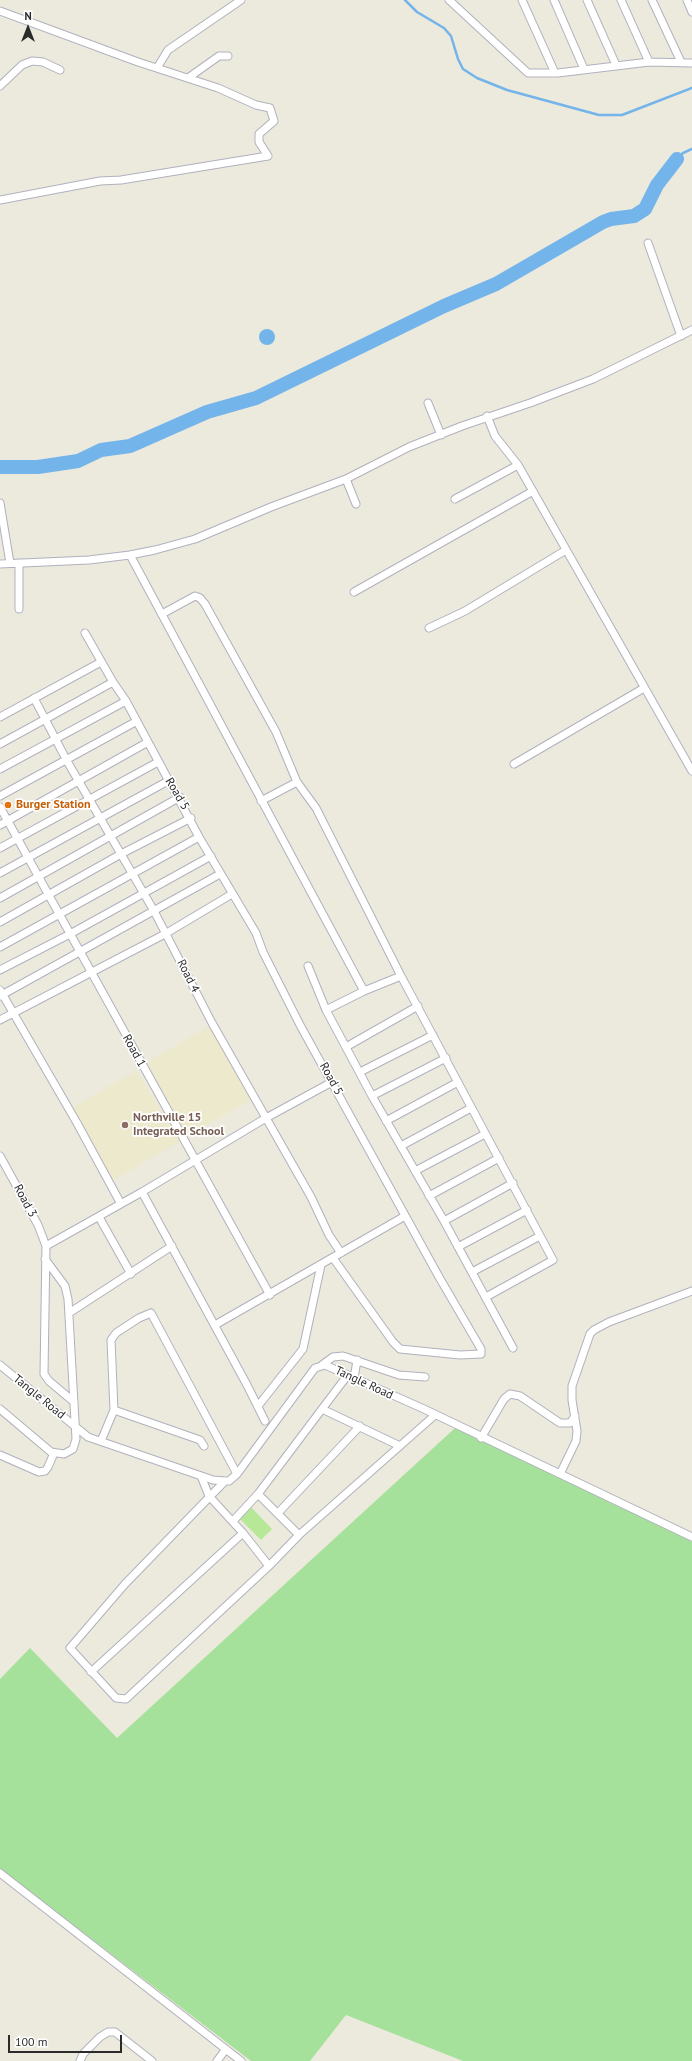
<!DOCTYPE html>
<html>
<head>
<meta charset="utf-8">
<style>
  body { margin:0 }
  #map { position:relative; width:692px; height:2061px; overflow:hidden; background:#ece9dd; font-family:"PT Sans",sans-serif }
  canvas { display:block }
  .north { position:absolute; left:8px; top:8px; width:40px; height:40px; -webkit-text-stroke:3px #fff; paint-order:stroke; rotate:0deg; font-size:11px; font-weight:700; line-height:16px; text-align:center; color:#2b2b2b }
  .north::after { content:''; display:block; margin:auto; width:14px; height:18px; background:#2b2b2b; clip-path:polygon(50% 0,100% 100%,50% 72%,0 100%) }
  .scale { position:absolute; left:8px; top:2035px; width:114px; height:18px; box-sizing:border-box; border:2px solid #2b2b2b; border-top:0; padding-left:5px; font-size:12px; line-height:14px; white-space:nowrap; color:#2b2b2b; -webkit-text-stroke:3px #fff; paint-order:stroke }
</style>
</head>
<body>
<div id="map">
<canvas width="692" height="2061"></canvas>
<div class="north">N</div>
<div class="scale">100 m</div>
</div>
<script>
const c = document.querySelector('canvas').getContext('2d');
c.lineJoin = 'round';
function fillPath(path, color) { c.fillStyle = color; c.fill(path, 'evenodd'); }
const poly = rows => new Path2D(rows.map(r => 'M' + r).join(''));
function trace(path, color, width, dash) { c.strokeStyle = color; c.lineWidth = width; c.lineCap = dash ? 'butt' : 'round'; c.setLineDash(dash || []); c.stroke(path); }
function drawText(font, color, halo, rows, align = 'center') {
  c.font = font + ' "PT Sans",sans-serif'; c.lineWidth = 3.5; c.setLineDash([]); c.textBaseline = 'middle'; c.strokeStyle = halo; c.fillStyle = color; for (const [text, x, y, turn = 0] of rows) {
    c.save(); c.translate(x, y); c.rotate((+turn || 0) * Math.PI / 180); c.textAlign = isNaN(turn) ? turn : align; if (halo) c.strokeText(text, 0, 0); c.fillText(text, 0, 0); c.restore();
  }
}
const education = poly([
  [209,1026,252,1099,186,1137,146,1063],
  [136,1071,181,1141,110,1182,70,1109]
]);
const green = poly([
  [455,1428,692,1541,692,2061,463,2061,346,2015,310,2061,251,2061,0,1869,0,1679,30,1648,117,1738]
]);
const pitch = poly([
  [250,1506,272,1529,261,1540,238,1517]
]);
const water = poly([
  '259 337a8 8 0 1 1 16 0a8 8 0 1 1-16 0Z'
]);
const stream = poly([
  [405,0,417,12,444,28,451,36,458,59,463,69,477,78,507,90,599,115,622,115,692,88],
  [677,159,683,153,692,149]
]);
const river = poly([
  [0,467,38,467,78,461,101,450,130,446,207,412,256,398,444,306,496,284,603,222,611,219,634,216,645,209,657,185,677,159]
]);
const minor = poly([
  [449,0,528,73,558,73,649,62,692,63],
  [522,0,555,73],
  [554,0,584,69],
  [587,0,616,65],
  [621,0,649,62],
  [652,0,681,62],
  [687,0,692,12],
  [0,11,138,62,218,88,256,105,270,108,274,121,259,134,259,142,268,156],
  [157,68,168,50,241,0],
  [188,78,219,56,228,56],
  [0,86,22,65,32,61,43,62,60,70],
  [0,200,100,181,121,180,268,156],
  [648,243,681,336],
  [428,403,441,435],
  [487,416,495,436,518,465,692,771],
  [346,479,356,504],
  [455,499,518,465],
  [0,503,10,563],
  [130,555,364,991],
  [19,563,19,609],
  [0,564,89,560,130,555,155,550,195,539,271,507,346,479,409,447,462,426,530,403,593,379,692,330],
  [354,592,533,491],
  [162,614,195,596,200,598,205,604,276,732,297,782,316,808,401,976,553,1260,486,1297],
  [429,628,465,611,566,550],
  [85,633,113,682,126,701,199,837,256,933,263,952,300,1025,439,1277,481,1349,481,1354,460,1355,400,1349,393,1342,333,1258],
  [34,698,67,761,154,911,212,1023,311,1197,329,1235,341,1253],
  [0,717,101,662],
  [0,744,113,682],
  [514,764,644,688],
  [0,769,126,701],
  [0,796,137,721],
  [261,801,297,782],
  [0,807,270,1295],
  [0,825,148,742],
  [0,848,158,762],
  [0,873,168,781],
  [0,898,180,797],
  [0,922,121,854,191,818],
  [0,947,199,837],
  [308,966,326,1010,372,1096,444,1221,513,1348],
  [0,970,70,934,211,856],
  [0,990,77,1123,121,1204],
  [0,996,220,874],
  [326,1010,364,991,401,976],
  [0,1020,165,934,232,894],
  [346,1047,418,1006],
  [360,1072,433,1035],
  [372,1096,446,1058],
  [386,1121,458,1082],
  [401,1146,471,1108],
  [0,1156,38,1225,46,1246,44,1374,49,1381,74,1402],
  [415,1171,485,1134],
  [142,1192,247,1385,265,1421],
  [429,1196,499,1158],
  [99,1217,131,1274],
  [444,1221,513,1183],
  [46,1246,142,1192,266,1118,332,1082],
  [458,1247,527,1210],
  [472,1272,540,1236],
  [69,1313,172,1246],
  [215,1325,405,1216],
  [0,1365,88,1437,213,1480,225,1481,229,1481,237,1474,315,1368,325,1365,424,1409,692,1537],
  [322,1365,333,1357,343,1356,399,1375,425,1377],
  [354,1379,357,1360],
  [258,1406,303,1349,321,1265],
  [0,1409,51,1452,64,1454,73,1449,76,1439,68,1299,65,1286,45,1259],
  [322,1409,347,1376],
  [114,1410,200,1440,204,1446],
  [481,1438,504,1399,510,1394,520,1396,560,1423,570,1423,575,1416],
  [101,1441,114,1410,111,1340,116,1333,139,1318,151,1313,237,1474],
  [0,1455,39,1472,45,1471,48,1467,54,1453],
  [560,1474,576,1441,577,1431,572,1400,572,1386,590,1334,594,1330,609,1322,692,1291],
  [201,1476,209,1496,243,1533,269,1566],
  [225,1481,125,1584,70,1648,116,1698,126,1699,269,1566,299,1535,435,1415],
  [258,1494,299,1535],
  [278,1513,360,1426],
  [233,1521,258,1494,322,1409,400,1446],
  [91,1672,243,1533],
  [0,1873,241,2061],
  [80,2061,83,2054,100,2037,108,2032,115,2032,152,2061],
  [217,2061,226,2049]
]);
const markers = [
  [8,805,4,"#e8710a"],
  [125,1125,4,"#8d6e63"]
];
const streetNames = [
  ["Road 5",177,794,59],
  ["Road 4",188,976,63],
  ["Road 1",134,1051,61],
  ["Road 5",331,1079,61],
  ["Road 3",25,1201,62],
  ["Tangle Road",364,1383,25],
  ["Tangle Road",39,1397,39]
];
const foodNames = [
  ["Burger Station",16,805]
];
const educationNames = [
  ["Northville 15",133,1118],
  ["Integrated School",133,1132]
];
fillPath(education, '#ede9cd');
fillPath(green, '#a6e19b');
fillPath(pitch, '#b6e897');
fillPath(water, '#73b4eb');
trace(stream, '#73b4eb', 2.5);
trace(river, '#73b4eb', 14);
trace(minor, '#b1b1be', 9);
trace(minor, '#fff', 7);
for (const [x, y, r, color] of markers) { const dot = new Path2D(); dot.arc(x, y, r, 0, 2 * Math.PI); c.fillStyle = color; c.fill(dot); trace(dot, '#fff', 1.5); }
drawText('12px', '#2b2b2b', '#fff', streetNames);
drawText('bold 12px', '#c56008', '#fff', foodNames, 'left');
drawText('bold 12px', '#785e54', '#fff', educationNames, 'left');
</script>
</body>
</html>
